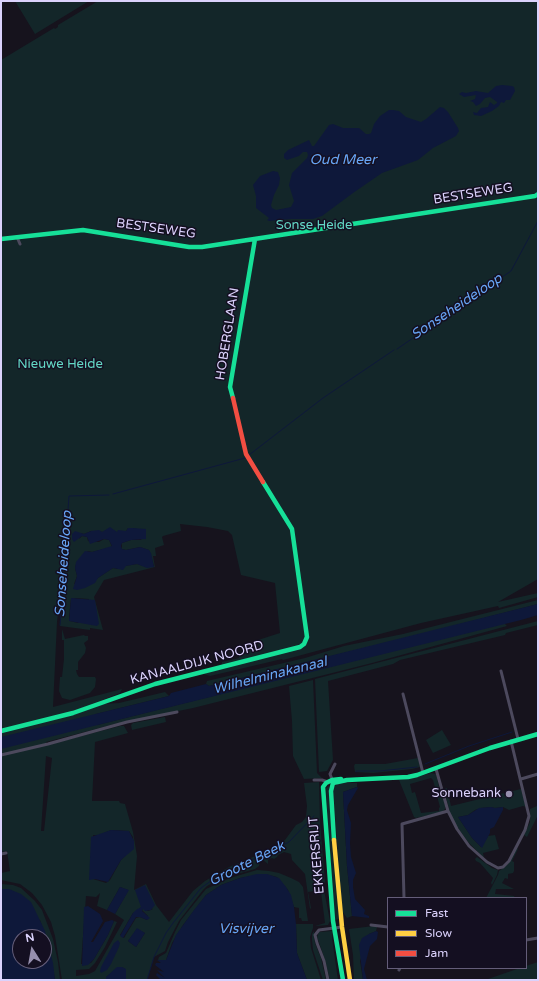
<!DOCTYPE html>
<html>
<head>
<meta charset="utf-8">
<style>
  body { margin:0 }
  #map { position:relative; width:539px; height:981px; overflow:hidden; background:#16131d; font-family:"Varela Round",sans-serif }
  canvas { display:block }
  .frame { position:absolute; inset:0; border:2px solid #dbd2fc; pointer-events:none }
  .legend { position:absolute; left:387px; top:897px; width:140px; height:72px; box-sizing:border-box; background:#140f21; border:1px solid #645d79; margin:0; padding:5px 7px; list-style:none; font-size:12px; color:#dbd2fc }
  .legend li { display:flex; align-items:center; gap:8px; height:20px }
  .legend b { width:20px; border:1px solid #645d79 }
  .north { position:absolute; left:12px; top:929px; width:40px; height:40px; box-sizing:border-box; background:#140f21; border:1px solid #645d79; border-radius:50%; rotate:349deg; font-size:11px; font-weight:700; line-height:16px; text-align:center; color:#dbd2fc }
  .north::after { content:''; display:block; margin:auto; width:14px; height:18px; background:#968fae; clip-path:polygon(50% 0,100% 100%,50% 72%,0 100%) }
</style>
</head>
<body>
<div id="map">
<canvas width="539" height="981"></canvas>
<div class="frame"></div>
<ul class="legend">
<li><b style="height:5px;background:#16e098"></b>Fast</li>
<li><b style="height:5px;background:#ffcf43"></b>Slow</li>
<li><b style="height:5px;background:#f24e42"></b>Jam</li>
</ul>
<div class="north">N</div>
</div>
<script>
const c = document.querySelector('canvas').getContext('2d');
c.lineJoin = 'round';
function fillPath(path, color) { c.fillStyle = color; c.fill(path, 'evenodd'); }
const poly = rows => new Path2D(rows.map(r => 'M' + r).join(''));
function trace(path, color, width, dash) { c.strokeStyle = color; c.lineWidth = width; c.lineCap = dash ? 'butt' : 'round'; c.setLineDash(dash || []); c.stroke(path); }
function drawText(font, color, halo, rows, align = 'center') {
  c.font = font + ' "Varela Round",sans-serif'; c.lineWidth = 3; c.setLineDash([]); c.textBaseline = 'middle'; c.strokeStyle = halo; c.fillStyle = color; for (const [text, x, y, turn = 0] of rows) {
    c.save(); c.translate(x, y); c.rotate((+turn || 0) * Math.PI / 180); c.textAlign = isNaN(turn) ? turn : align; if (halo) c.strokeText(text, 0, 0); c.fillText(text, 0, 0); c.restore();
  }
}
const green = poly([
  [15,1,89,1,35,34],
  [98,1,538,1,538,579,498,602,538,593,538,597,499,608,498,606,421,623,283,660,282,659,210,676,204,674,222,665,222,662,239,658,238,653,259,648,258,640,280,633,275,583,241,575,232,535,228,531,207,527,180,524,181,531,163,536,162,537,164,545,155,548,156,556,153,556,155,567,104,580,94,597,103,630,90,628,90,630,60,626,62,575,57,622,53,707,122,689,120,693,52,720,76,714,102,704,119,703,165,692,169,696,96,714,97,725,504,623,507,626,372,663,193,708,115,724,46,742,47,745,120,726,124,726,128,733,95,742,92,801,119,801,120,803,125,804,133,832,137,856,134,890,146,884,156,905,169,922,193,891,205,881,229,867,265,852,285,840,296,825,302,822,306,817,307,806,304,783,319,782,320,822,325,882,323,885,330,921,328,925,315,926,325,923,321,892,320,890,308,892,311,908,310,909,305,874,292,860,291,854,284,852,278,855,277,857,274,859,272,858,268,860,268,864,263,860,260,861,259,866,255,869,220,879,207,886,203,890,179,921,168,942,165,951,154,957,147,980,126,980,126,971,124,968,119,967,106,977,106,980,62,980,55,936,51,922,42,905,32,893,20,884,1,880,1,873,10,871,7,851,1,852,1,60,54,28,55,29,58,27,58,25],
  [128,528,146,530,141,540,131,540,122,543,122,549,126,550,140,547,149,550,154,566,147,567,137,564,125,566,117,569,113,568,98,578,74,584,77,576,75,568,76,564,82,556,88,551,92,552,112,547,109,540,104,539,99,542,94,542,88,541,87,537,82,536,79,539,81,533,84,534,91,531,117,533,126,531],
  [76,598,89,599,78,623,70,621,69,617,71,599],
  [46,756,52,758,44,831,41,831],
  [111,830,129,831,133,837,134,847,121,860,110,880,106,883,93,879,93,835,100,835],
  [120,887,128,890,128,891,115,914,124,920,95,971,89,974,76,976,76,970,89,969,95,963,105,947,117,922,114,921,108,935,94,959,91,963,81,964,86,896,96,897,100,893,97,906,107,910],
  [142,905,153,909,148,911,143,908,142,910,148,916,147,920,140,917,136,918,124,938,120,935,133,913,140,909],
  [137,929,145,933,136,947,128,941],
  [538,600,538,604,422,634,209,686,206,684,207,681,305,658,344,646,403,634],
  [538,621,538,625,506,633,505,635,400,660,393,664,328,681,333,760,327,771,319,772,315,679],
  [62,629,65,639,84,635,85,636,88,636,88,640,84,643,86,648,85,653,78,662,78,670,76,670,77,674,79,677,95,677,96,679,95,687,90,693,70,700,62,698,59,691,60,677,62,677,64,659,64,640,62,640],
  [313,680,317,773,322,778,304,779,293,756,292,721,289,686],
  [165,717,166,722,132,730,131,725,133,723],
  [442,730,451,745,433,753,426,740],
  [418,758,420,767,412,769,373,773,355,772,354,766,355,764,385,764],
  [431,773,436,774,440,791,435,792,436,791,433,780,431,778,410,784,412,793,415,792,421,813,439,811,439,808,440,807,437,796,435,796,440,794,442,794,445,805,445,809,442,812,416,818,414,817,399,780,417,777],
  [343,783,357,783,357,787,343,792,347,866,352,916,347,918,342,911,333,788,337,784],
  [329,786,340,919,334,920,327,808,326,788],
  [447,788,451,806,521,789,526,807,523,806,509,810,503,807,495,808,491,807,481,808,475,810,468,815,458,817,472,838,481,847,488,836,495,835,499,849,483,853,484,858,468,842,457,827,450,813,444,789],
  [537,806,538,815,527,837,524,835,530,822,530,809],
  [517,848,518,849,512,861,514,862,514,871,513,873,508,874,508,879,505,878,502,883,514,889,496,889,495,894,514,896,515,898,486,898,498,875,499,871,508,864],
  [477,857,492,868,498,870,497,875,492,885,491,883,493,878,480,863,476,861,475,859],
  [257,870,269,871,279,873,291,878,299,882,303,887,308,921,302,921,301,918,299,918,299,908,294,907,288,890,277,877,265,874,240,878,221,885,206,895,183,925,172,943,166,960,158,960,159,957,166,953,175,932,181,920,206,889,230,878],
  [1,884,13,885,21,888,35,901,42,910,53,939,58,962,60,980,55,980,49,947,40,920,1,889],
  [296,924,313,924,313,928,310,937,311,948,321,980,307,980,297,953],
  [374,926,377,927,376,931,369,934,360,961,363,980,354,980,353,955,349,929],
  [314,931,315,943,321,958,326,980,323,980,313,950,312,940,312,934],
  [332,931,333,932,332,938,338,980,330,980,325,960,317,937,319,932],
  [538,962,538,980,485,980,520,968,526,968,526,966]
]);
const water = poly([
  [502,85,512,86,514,87,515,91,510,100,506,100,504,103,501,102,499,106,492,111,481,116,474,115,473,112,477,113,481,108,488,107,490,102,494,105,497,103,497,102,490,97,485,98,480,104,476,106,473,102,470,101,475,99,476,95,464,97,459,94,462,92,466,93,476,91,488,93,496,86],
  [440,107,444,108,448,112,458,128,459,131,456,136,433,148,418,160,382,173,353,193,322,216,313,219,291,219,269,221,267,220,269,218,256,208,256,196,253,185,260,176,273,171,278,172,280,178,279,185,274,195,271,205,272,208,276,210,291,207,294,201,289,185,292,173,307,158,308,155,307,152,303,152,299,156,287,160,284,158,284,154,288,150,309,140,312,146,314,146,329,125,333,124,343,128,359,128,366,134,369,134,371,133,374,124,380,116,389,110,393,110,399,111,406,117,421,122,426,119],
  [110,527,117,532,118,530,126,531,128,528,133,528,146,529,146,539,131,540,122,543,121,546,122,549,126,550,140,547,149,550,151,553,154,567,147,568,137,564,126,566,123,570,113,568,98,578,95,583,85,588,77,590,73,589,77,576,75,568,76,562,85,551,92,552,112,546,109,540,104,539,90,544,87,537,82,536,74,542,72,539,72,534,75,531,84,534,91,531,99,530,102,532],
  [71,598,95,600,99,624,97,626,69,621],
  [538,604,538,615,521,620,1,749,1,737,169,696,171,693,206,684,209,686],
  [357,787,358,788,348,805,347,810,351,823,350,843,351,857,356,873,353,880,353,887,355,899,365,910,364,914,369,916,369,918,352,916,347,866,343,792],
  [491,807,495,808,503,807,503,810,494,827,490,829,490,833,482,848,472,838,458,817,468,815,479,808],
  [111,830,129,831,134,841,134,849,121,860,108,882,95,879,89,880,91,837],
  [257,874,267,874,279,878,286,887,291,895,294,907,296,924,297,953,307,980,161,980,156,975,157,973,165,978,157,970,164,972,155,965,156,963,161,963,157,960,166,960,176,935,194,910,206,895,221,885,240,878],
  [145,885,155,905,151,910,145,911,143,909,142,911,150,918,147,920,140,917,136,917,123,938,120,936,133,913,136,910,141,907,135,890],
  [120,887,129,890,115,914,107,910],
  [1,889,9,889,21,894,31,902,34,908,45,931,53,963,55,980,1,980],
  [20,937,44,937,44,961,20,961],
  [88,906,100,914,103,921,91,942,93,942,105,922,112,920,114,921,108,935,94,959,88,965,82,966,84,907],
  [137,928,145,933,136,947,128,941],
  [376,931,378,932,377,939,370,946,364,969,367,980,363,980,359,945,362,938,369,934],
  [118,940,120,943,119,947,111,964,107,970,101,973,100,971,101,967,114,943],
  [117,967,122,967,126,969,126,980,106,980,106,977]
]);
const stream = poly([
  [397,349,511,271,538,221],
  [249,455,323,398,394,350],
  [113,494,245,458],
  [60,625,69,496,109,495],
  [425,764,469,746,512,732],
  [356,772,356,771,380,771,417,767],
  [147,980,154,957,166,933,173,923,201,888,215,878,289,842,314,816]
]);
const street = poly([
  [17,237,20,244],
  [501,671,518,739],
  [403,694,423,773],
  [1,755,48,744,127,722,177,712],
  [436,769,448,811,457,829,469,846,487,862,498,868,503,867,509,861,525,830,529,816,511,741],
  [521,779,538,774],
  [314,780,322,780,328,782],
  [333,782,330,774,335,764],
  [1,854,6,853],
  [404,898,402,824,448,811],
  [371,925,388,927],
  [526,940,538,938],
  [399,970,400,968],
  [328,980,324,961,317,943,315,935,319,930,342,927]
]);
const fast = poly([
  [1,239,83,230,189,247,202,247,535,196,538,194],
  [233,398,230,387,255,239],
  [1,731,73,713,155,684,300,647,304,644,307,637,292,529,263,482],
  [341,779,332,780,326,783,323,787,333,921,343,980],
  [334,840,331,791,333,783,347,780,408,777,417,775,490,748,538,734]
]);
const slow = poly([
  [334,840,342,927,350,980]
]);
const jam = poly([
  [233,398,246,454,263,482]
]);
const markers = [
  [509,794,4,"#968fae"]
];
const streetNames = [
  ["BESTSEWEG",473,194,-9],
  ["BESTSEWEG",156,229,8],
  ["HOBERGLAAN",228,334,-81],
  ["KANAALDIJK NOORD",197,663,-15],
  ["EKKERSRIJT",317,855,-95]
];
const parkNames = [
  ["Sonse Heide",314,226],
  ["Nieuwe Heide",60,365]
];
const poiNames = [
  ["Sonnebank",501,794]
];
const waterNames = [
  ["Oud Meer",343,160],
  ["Sonseheideloop",457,307,-34],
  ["Sonseheideloop",64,564,-86],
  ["Wilhelminakanaal",270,676,-14],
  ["Groote Beek",247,864,-27],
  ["Visvijver",246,929]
];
fillPath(green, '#132629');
fillPath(water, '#0e183a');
trace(stream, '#0e183a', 1);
trace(street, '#4c495d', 3);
trace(fast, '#16e098', 4.5);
trace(slow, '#ffcf43', 4.5);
trace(jam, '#f24e42', 4.5);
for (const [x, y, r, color] of markers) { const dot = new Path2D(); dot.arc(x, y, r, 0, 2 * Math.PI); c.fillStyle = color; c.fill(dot); trace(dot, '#140f21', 1.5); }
drawText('13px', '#dbd2fc', '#140f21', streetNames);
drawText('13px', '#63d7c6', '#140f21', parkNames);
drawText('13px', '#dbd2fc', '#140f21', poiNames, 'right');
drawText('italic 14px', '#67a5f5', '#140f21', waterNames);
</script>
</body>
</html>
